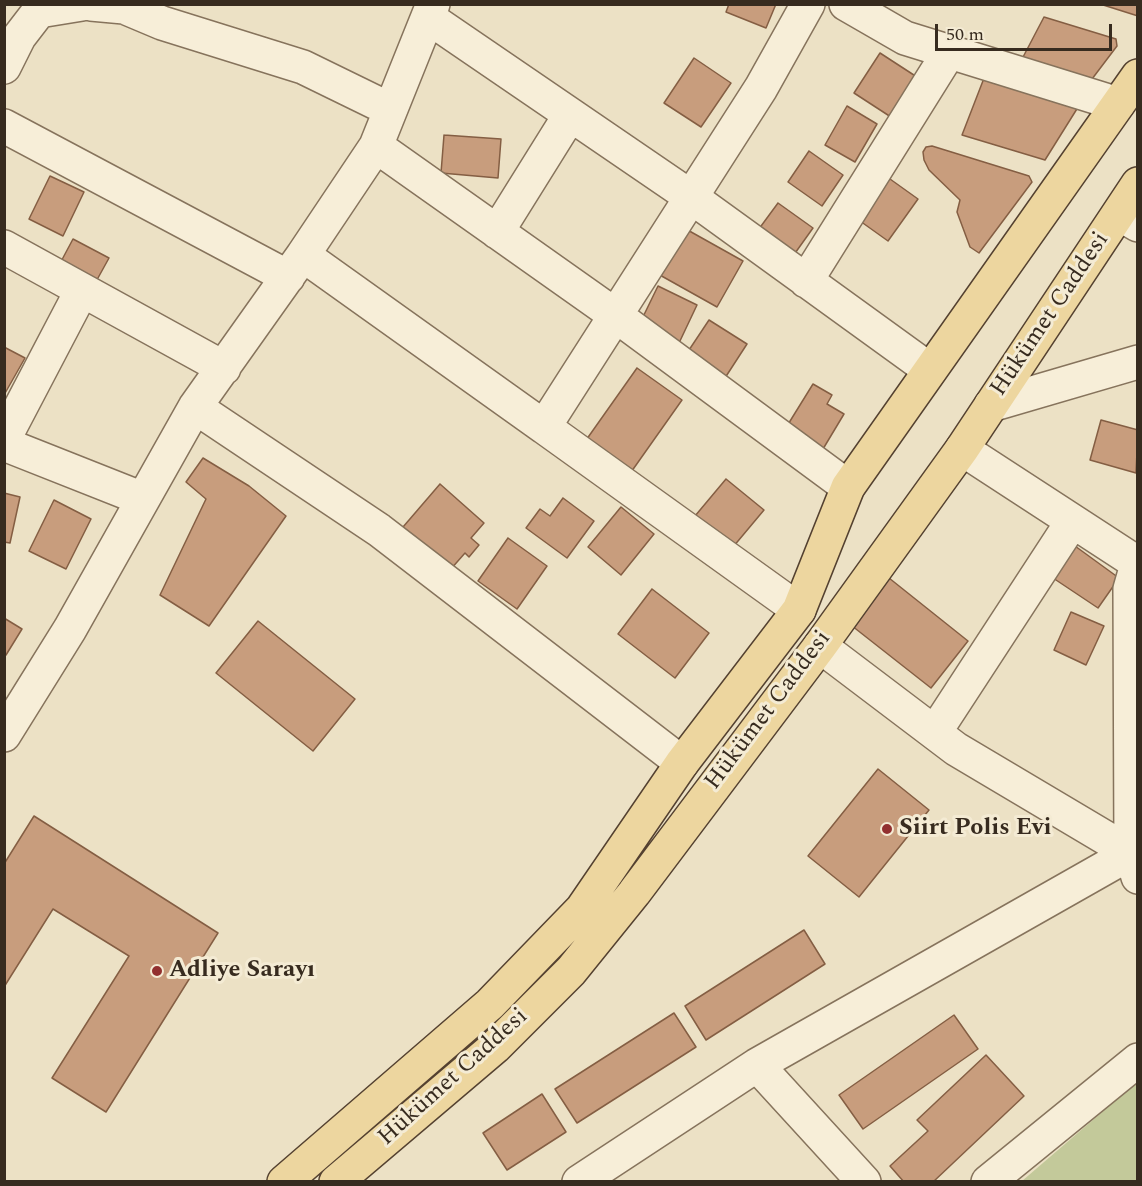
<!DOCTYPE html>
<html>
<head>
<meta charset="utf-8">
<style>
  body { margin:0 }
  #map { position:relative; width:1142px; height:1186px; overflow:hidden; background:#ece1c5; font-family:Spectral,serif }
  canvas { display:block }
  .frame { position:absolute; inset:0; border:6px solid #372b1f; pointer-events:none }
  .scale { position:absolute; left:935px; top:24px; width:177px; height:27px; box-sizing:border-box; border:3px solid #372b1f; border-top:0; padding-left:8px; font-size:18px; line-height:21px; white-space:nowrap; color:#372b1f; -webkit-text-stroke:4px #f4ebd4; paint-order:stroke }
</style>
</head>
<body>
<div id="map">
<canvas width="1142" height="1186"></canvas>
<div class="frame"></div>
<div class="scale">50 m</div>
</div>
<script>
const c = document.querySelector('canvas').getContext('2d');
c.lineJoin = 'round';
function fillPath(path, color) { c.fillStyle = color; c.fill(path, 'evenodd'); }
const poly = rows => new Path2D(rows.map(r => 'M' + r).join(''));
function trace(path, color, width, dash) { c.strokeStyle = color; c.lineWidth = width; c.lineCap = dash ? 'butt' : 'round'; c.setLineDash(dash || []); c.stroke(path); }
function drawText(font, color, halo, rows, align = 'center') {
  c.font = font + ' Spectral,serif'; c.lineWidth = 6; c.setLineDash([]); c.textBaseline = 'middle'; c.strokeStyle = halo; c.fillStyle = color; for (const [text, x, y, turn = 0] of rows) {
    c.save(); c.translate(x, y); c.rotate((+turn || 0) * Math.PI / 180); c.textAlign = isNaN(turn) ? turn : align; if (halo) c.strokeText(text, 0, 0); c.fillText(text, 0, 0); c.restore();
  }
}
const green = poly([
  [1137,1082,1137,1181,1022,1181]
]);
const building = poly([
  [729,4,776,4,766,28,726,12,729,4],
  [1100,4,1138,4,1138,16,1100,4],
  [1044,17,1116,39,1117,46,1092,79,1022,59,1044,17],
  [880,53,920,79,894,119,854,93,880,53],
  [694,58,731,83,701,127,664,103,694,58],
  [986,73,1080,104,1045,160,962,135,986,73],
  [847,106,877,124,855,162,825,145,847,106],
  [444,135,501,139,498,178,441,173,444,135],
  [932,146,1029,176,1032,182,979,253,970,247,957,212,960,200,929,170,924,160,923,152,926,147,932,146],
  [809,151,843,175,822,206,788,182,809,151],
  [883,174,918,199,888,241,853,216,883,174],
  [50,176,84,192,63,236,29,219,50,176],
  [778,203,813,228,788,263,753,237,778,203],
  [684,228,743,261,717,307,658,274,684,228],
  [73,239,109,258,93,287,57,269,73,239],
  [658,286,697,305,679,343,640,323,658,286],
  [709,320,747,344,723,381,685,356,709,320],
  [4,347,25,358,4,395,4,347],
  [637,368,682,400,629,475,584,443,637,368],
  [813,384,832,395,827,404,844,414,823,449,787,426,813,384],
  [1101,420,1138,430,1136,473,1090,460,1101,420],
  [203,458,249,486,286,516,209,626,160,595,206,499,186,482,203,458],
  [726,479,764,510,733,547,695,516,726,479],
  [440,484,484,523,471,538,479,545,469,557,465,553,450,570,403,527,440,484],
  [4,493,20,497,10,543,4,542,4,493],
  [563,498,594,521,567,558,526,528,540,509,550,516,563,498],
  [54,500,91,519,66,569,29,551,54,500],
  [621,507,654,534,621,575,588,547,621,507],
  [508,538,547,566,517,609,478,581,508,538],
  [1075,546,1119,578,1098,608,1053,578,1075,546],
  [884,574,968,641,931,688,847,622,884,574],
  [652,589,709,633,675,678,618,634,652,589],
  [1071,612,1104,626,1086,665,1054,650,1071,612],
  [4,618,22,629,6,655,4,655,4,618],
  [258,621,355,699,313,751,216,673,258,621],
  [878,769,929,810,859,897,808,856,878,769],
  [34,816,218,933,106,1112,52,1078,129,956,53,909,4,987,4,864,34,816],
  [804,930,825,964,706,1040,685,1006,804,930],
  [674,1013,696,1047,577,1123,555,1089,674,1013],
  [954,1015,978,1049,863,1129,839,1095,954,1015],
  [986,1055,1024,1096,933,1182,904,1182,890,1166,928,1131,917,1120,986,1055],
  [542,1094,566,1132,507,1170,483,1133,542,1094]
]);
const minor = poly([
  [91,4,124,7,162,23,303,67,389,109],
  [433,4,376,146,303,255,544,427],
  [846,4,905,38,1118,104],
  [429,18,691,197,930,370],
  [4,67,19,37,39,11,82,4],
  [4,126,288,277],
  [376,146,615,315,848,487],
  [1119,214,1138,225],
  [497,232,570,115],
  [4,247,224,368],
  [806,281,949,52],
  [991,405,1138,362],
  [195,407,379,530,682,763],
  [4,439,82,290],
  [4,444,143,499],
  [962,449,1137,563],
  [1138,561,1130,589,1131,853,1138,877],
  [799,610,544,427,761,88,808,4],
  [935,732,1072,522],
  [4,735,70,629,195,407,303,255],
  [757,1065,864,1182],
  [579,1182,757,1065,1131,853,956,749,820,646],
  [988,1182,1138,1060]
]);
const major = poly([
  [284,1182,490,1004,582,909,682,763,799,610,848,487,1138,76],
  [336,1182,495,1047,571,971,634,893,820,646,962,449,1138,184]
]);
const markers = [
  [887,829,6,"#92302f"],
  [157,971,6,"#92302f"]
];
const streetNames = [
  ["Hükümet Caddesi",1051,315,-56],
  ["Hükümet Caddesi",769,711,-53],
  ["Hükümet Caddesi",454,1078,-42]
];
const poiNames = [
  ["Siirt Polis Evi",899,829],
  ["Adliye Sarayı",169,971]
];
fillPath(green, '#c3c99a');
fillPath(building, '#c89d7d');
trace(building, '#845e43', 1.5);
trace(minor, '#86735c', 36);
trace(major, '#544130', 36);
trace(minor, '#f7eed8', 33);
trace(major, '#edd69f', 33);
for (const [x, y, r, color] of markers) { const dot = new Path2D(); dot.arc(x, y, r, 0, 2 * Math.PI); c.fillStyle = color; c.fill(dot); trace(dot, '#f4ebd4', 2); }
drawText('24px', '#372b1f', '#f4ebd4', streetNames);
drawText('bold 24px', '#372b1f', '#f4ebd4', poiNames, 'left');
</script>
</body>
</html>
